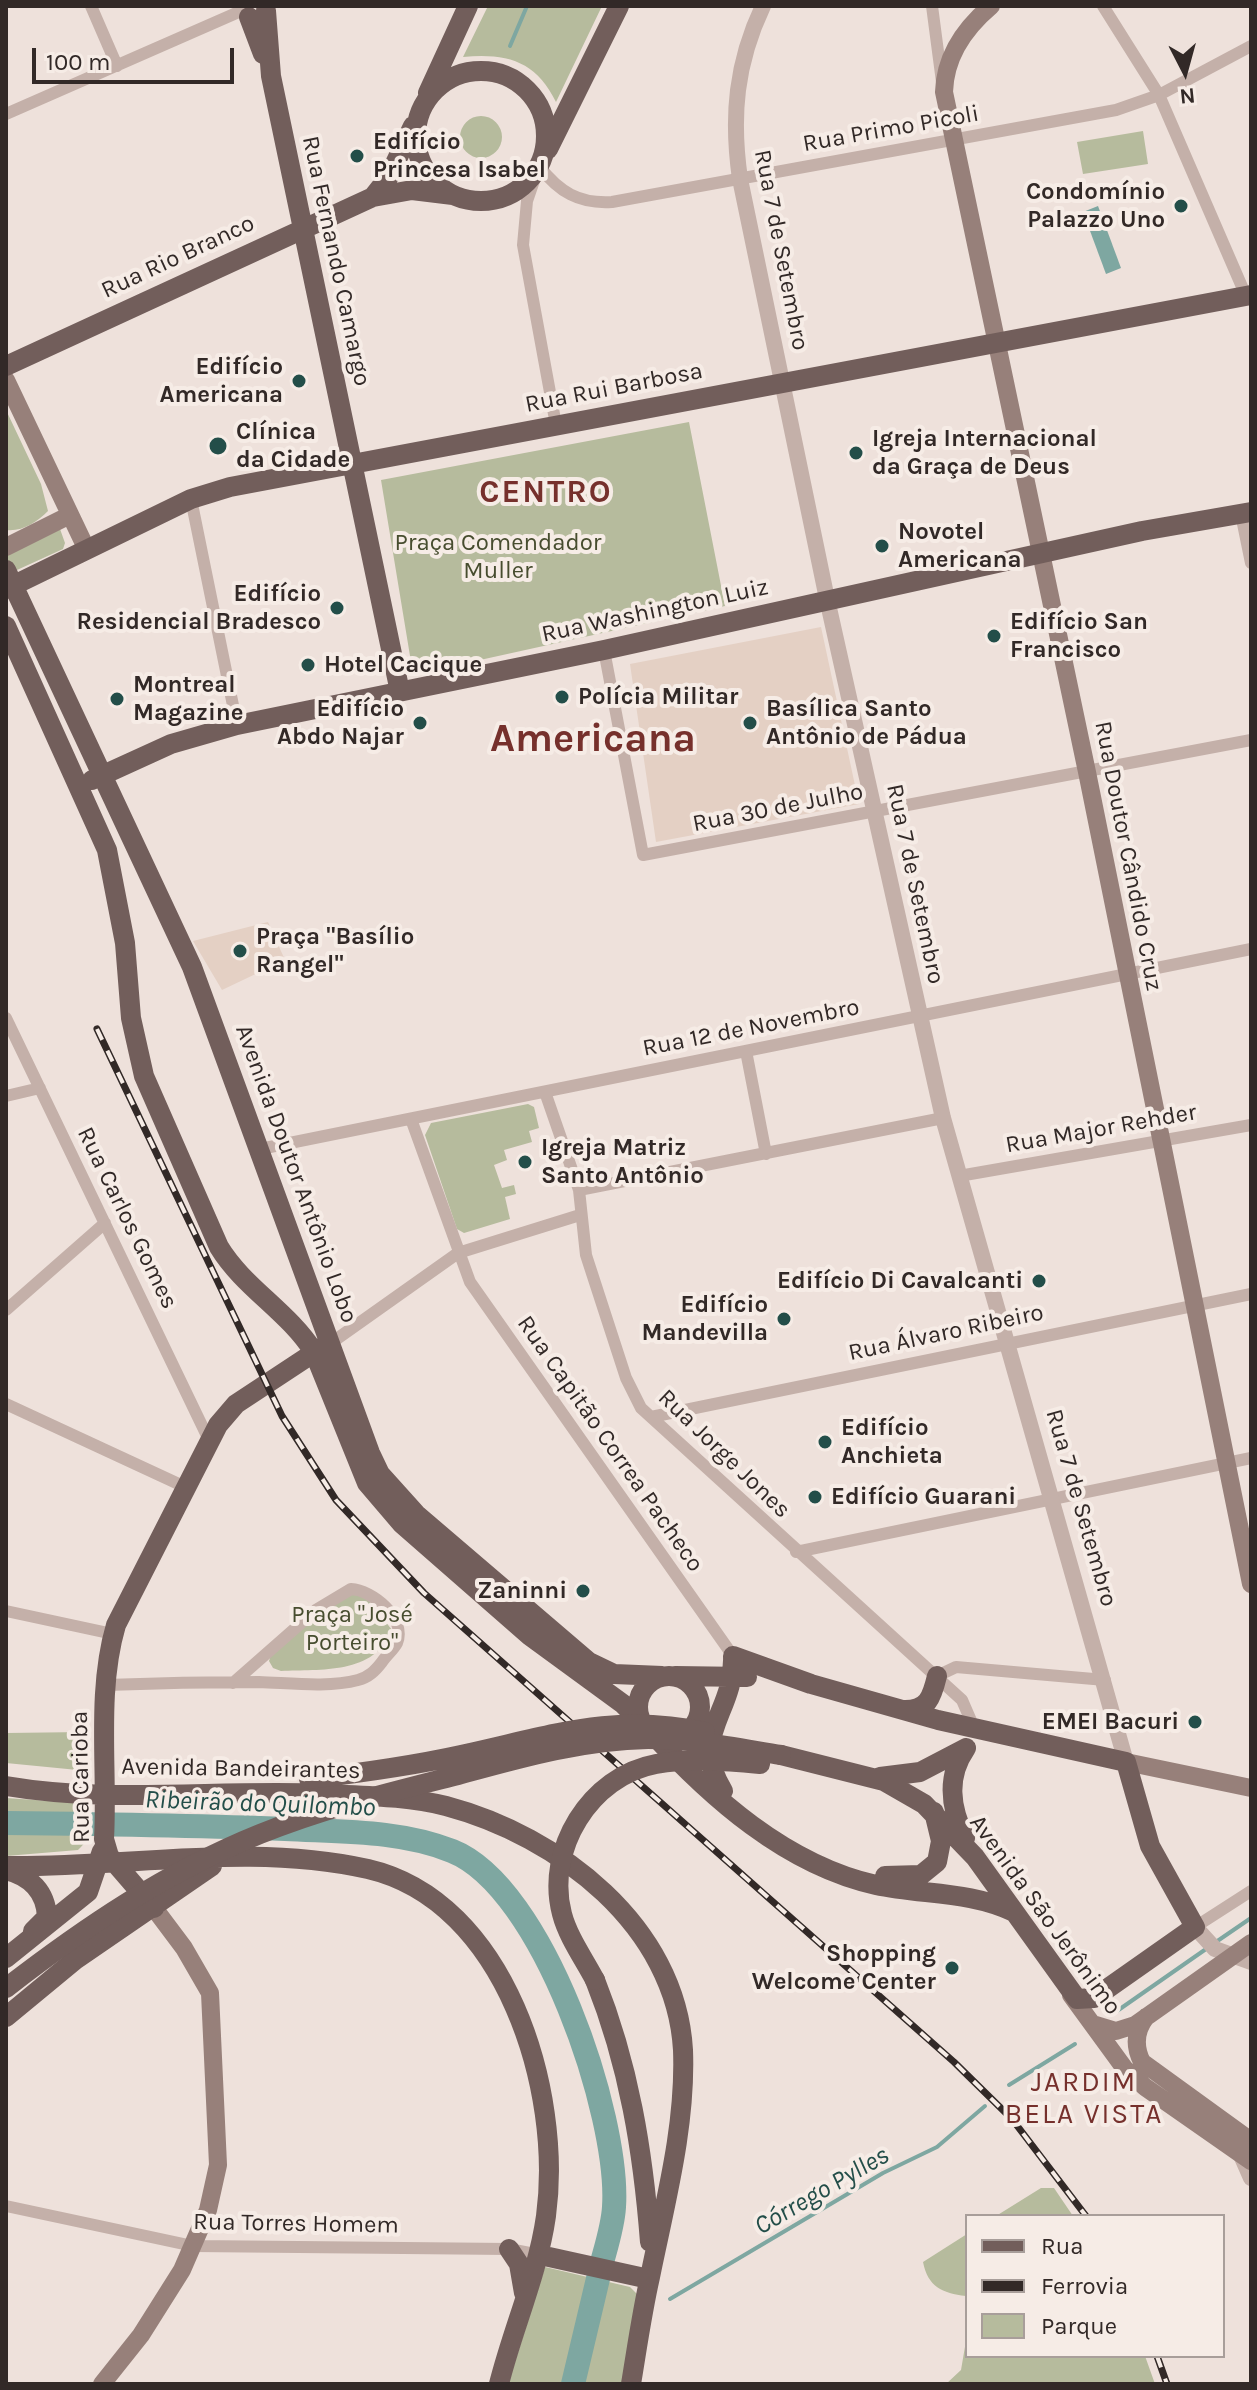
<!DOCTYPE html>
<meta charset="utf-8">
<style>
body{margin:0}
#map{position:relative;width:1257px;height:2390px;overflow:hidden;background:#eee1db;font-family:Karla,sans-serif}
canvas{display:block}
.frame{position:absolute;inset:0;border:8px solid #322927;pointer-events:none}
.legend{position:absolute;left:965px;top:2214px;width:260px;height:144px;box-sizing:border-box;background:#f6ece6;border:2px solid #a89e9a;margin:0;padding:10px 14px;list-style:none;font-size:24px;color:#322927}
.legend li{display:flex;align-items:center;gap:16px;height:40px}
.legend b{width:40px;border:2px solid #a89e9a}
.north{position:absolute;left:1145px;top:32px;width:80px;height:80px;-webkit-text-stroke:6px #f6ece6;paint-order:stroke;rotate:174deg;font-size:22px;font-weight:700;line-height:32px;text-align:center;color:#322927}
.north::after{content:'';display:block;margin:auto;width:28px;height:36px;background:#322927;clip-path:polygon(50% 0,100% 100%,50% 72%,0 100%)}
.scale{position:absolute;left:32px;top:48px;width:202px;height:36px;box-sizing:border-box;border:4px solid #322927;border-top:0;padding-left:10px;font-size:24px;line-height:28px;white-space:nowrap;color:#322927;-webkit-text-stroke:6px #f6ece6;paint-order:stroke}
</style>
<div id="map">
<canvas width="1257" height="2390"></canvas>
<div class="frame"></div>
<ul class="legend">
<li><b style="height:10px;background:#725e5b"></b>Rua</li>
<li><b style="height:10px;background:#322927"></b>Ferrovia</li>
<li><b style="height:22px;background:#b6bb9d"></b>Parque</li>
</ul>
<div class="north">N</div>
<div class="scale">100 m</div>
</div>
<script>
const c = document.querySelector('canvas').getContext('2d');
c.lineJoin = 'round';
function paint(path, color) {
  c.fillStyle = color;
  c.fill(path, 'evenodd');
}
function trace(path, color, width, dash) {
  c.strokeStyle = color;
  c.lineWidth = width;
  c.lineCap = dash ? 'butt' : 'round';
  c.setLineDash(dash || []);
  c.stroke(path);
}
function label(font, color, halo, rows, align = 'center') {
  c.font = font + ' Karla,sans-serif';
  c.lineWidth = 8;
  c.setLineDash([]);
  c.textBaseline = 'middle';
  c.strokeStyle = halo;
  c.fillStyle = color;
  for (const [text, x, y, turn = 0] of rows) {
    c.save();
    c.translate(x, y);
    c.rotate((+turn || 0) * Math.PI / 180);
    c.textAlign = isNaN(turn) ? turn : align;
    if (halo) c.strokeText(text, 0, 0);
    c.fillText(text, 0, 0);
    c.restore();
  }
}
paint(new Path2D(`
 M488,6H602L556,102C536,61 507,53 463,57Z
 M460 137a21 21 0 1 1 42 0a21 21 0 1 1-42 0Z
 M1143,131L1148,164L1083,174L1077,142Z
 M6,410L41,484L48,511C37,522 22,532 6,530Z
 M689,422L725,606L421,673L412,668L381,480Z
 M60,529L65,543L63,549L17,570L6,566L8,555Z
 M528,1104L534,1107L539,1128L529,1131L532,1142L504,1150L507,1160L494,1165L502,1188L514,1185L516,1194L505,1197L510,1219L464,1233L457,1229L425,1135L431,1123Z
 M354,1592L366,1597L392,1630C375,1675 320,1669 281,1671L273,1668L269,1661L271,1655L341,1596Z
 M85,1732L88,1771L6,1763V1733Z
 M6,1798L80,1803C95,1818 94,1836 78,1850L6,1856Z
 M1041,2188H1054L1073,2216H996Z
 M967,2234V2301L966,2296C942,2293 928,2287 923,2262Z
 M545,2267L630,2287L638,2295L622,2384H508Z
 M967,2335V2356H1145L1155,2384H946L961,2370Z`), '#b6bb9d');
paint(new Path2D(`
 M821,627L859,804L656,842L630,664Z
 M268,922L285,960L222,990L193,941Z`), '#e4d0c4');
paint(new Path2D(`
 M1098,206L1121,268L1106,274L1083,212Z`), '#7ea7a1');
trace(new Path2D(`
 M510,46L527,6
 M1213,1944L1251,1918
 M1117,2011L1206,1949
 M1009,2085L1075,2044
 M670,2299L883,2173L937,2147L985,2106`), '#7ea7a1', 4);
trace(new Path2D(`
 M6,1823C99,1824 192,1825 285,1829C340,1832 400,1830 452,1851C543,1887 620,2116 614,2207C613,2226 606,2247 601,2266C592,2305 582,2345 573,2384`), '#7ea7a1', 24);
trace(new Path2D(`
 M91,6L117,66
 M932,6L942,82
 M1103,6L1159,95L1246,296
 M6,114L241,11
 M539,166C559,192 579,204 612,202L1116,110L1159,95L1251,46
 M539,166L527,201L523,245L556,425
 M191,499L237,725
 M1241,514L1251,563
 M604,650L643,855L1251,740
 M6,1018L208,1438
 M746,1051L766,1154
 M545,1092L579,1190L586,1255L626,1378L641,1408L962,1700L975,1730
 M6,1096L40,1088
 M411,1119L470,1282L733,1656
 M260,1149L1251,949
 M959,1176L1251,1125
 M579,1190L943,1118
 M6,1310L105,1223
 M331,1343L458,1253L580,1215
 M6,1404L183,1486
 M651,1417L1251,1294
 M796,1552L1251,1458
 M6,1611L113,1634
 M937,1676L956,1667L1105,1680
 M106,1685C157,1683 208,1682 259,1682C290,1683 328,1688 358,1680C369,1677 375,1671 382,1662C386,1656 394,1649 397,1643C407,1618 372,1590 351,1589L316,1610L233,1683
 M1195,1927L1251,1891
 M6,2206L193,2246L509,2249L540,2255`), '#c4b0a9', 12);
trace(new Path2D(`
 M763,6C736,63 731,116 740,179L827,599L943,1118L1126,1762
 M1195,1927L1215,1949L1251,1962
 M1240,2153L1251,2178`), '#c4b0a9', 16);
trace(new Path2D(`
 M991,6C965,28 945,57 944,92L1087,772L1251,1584
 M6,380L87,550
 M6,547L70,515
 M1126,1762L1251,1788
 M1071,1995L1125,2069L1145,2087L1251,2161
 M1146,2017C1135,2031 1134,2046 1142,2062L1251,2141
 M1093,2024L1116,2031L1135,2025L1251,1943
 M102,2384L141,2335L182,2270L208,2210L218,2165L210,1993L184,1948L154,1908`), '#97807a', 18);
trace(new Path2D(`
 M266,11L271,76L400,692
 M249,17L263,54
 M416 136a65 65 0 1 1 130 0a65 65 0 1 1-130 0Z
 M428,93L468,6
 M548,149L619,6
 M373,197L388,178L413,126
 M6,366L373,197L412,190L453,195
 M6,570L192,967L370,1453L380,1474L416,1514L589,1662L614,1674L662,1676
 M6,589L191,499L230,487L1251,295
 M6,626L107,850L125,943L131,1018L144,1076L219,1247C244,1288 288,1311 314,1352L367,1483L402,1524L530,1636L623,1704L645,1726
 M92,780L171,744L237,725L604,650L1142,531L1251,512
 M638 1707a31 31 0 1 1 62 0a31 31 0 1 1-62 0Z
 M675,1676L747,1677
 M903,1710C928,1711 932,1697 937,1676
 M650,1731C710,1797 786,1865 876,1885C923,1895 970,1891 1014,1912
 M880,1777L920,1772L966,1748
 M6,1786C111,1804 220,1789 326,1794C366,1796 407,1796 446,1806C559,1836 676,1926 683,2050C686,2126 665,2203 650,2277C642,2312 637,2348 631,2384
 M723,1791C688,1734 735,1714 733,1656L811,1684L938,1720L1126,1762L1150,1846L1195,1927L1094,1998L1077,1999L975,1857L924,1804L884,1781L781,1755
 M965,1838C950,1807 946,1777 966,1748
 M6,1866C125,1868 249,1842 368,1869C506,1901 563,2091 546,2216C538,2273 513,2328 499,2384
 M6,1870C30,1876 46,1892 47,1917L33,1931
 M885,1876L921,1875L937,1862L941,1841L934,1812
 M154,1908L109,1856L104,1839C108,1769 96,1693 116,1625L218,1425L236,1404L324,1346
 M6,1958L88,1892L102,1851
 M595,1980C629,2065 643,2151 650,2242
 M6,2017L75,1960L212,1866
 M509,2249L519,2264L524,2293
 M540,2255L649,2279`), '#725e5b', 20);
const rail = new Path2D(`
 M97,1029L282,1416L336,1500L424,1593L954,2062L1012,2119L1086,2216
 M1157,2356L1167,2384`);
trace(rail, '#322927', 7);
trace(rail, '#f6ece6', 4, [12]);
trace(new Path2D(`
 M309,1779C360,1773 411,1766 461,1755C550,1736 612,1712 705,1732
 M595,1980C584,1959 568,1937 562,1914C545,1850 590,1776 656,1764C690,1758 726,1761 760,1764
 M6,1988C85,1927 166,1872 260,1834C324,1808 391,1792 458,1775C520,1758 583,1740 648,1739C693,1739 737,1748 781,1755`), '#725e5b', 20);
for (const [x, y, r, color] of [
 [357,156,8,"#234e49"],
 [1181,206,8,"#234e49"],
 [299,381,8,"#234e49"],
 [218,446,10,"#234e49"],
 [856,453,8,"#234e49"],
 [882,546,8,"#234e49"],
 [337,608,8,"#234e49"],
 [994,636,8,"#234e49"],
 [308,665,8,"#234e49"],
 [562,697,8,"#234e49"],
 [117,699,8,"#234e49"],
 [420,723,8,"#234e49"],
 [750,723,8,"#234e49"],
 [240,951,8,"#234e49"],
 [525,1162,8,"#234e49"],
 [1039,1281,8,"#234e49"],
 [784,1319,8,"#234e49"],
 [825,1442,8,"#234e49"],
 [815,1497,8,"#234e49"],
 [583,1591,8,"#234e49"],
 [1195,1722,8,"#234e49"],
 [952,1968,8,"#234e49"]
]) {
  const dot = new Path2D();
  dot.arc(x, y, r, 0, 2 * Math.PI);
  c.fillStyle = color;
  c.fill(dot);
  trace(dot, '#f6ece6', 3);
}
label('24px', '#322927', '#f6ece6', [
 ["Rua Primo Picoli",891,129,-10],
 ["Rua 7 de Setembro",781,250,79],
 ["Rua Rio Branco",178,257,-25],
 ["Rua Fernando Camargo",336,261,78],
 ["Rua Rui Barbosa",614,388,-11],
 ["Rua Washington Luiz",655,611,-12],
 ["Rua 30 de Julho",778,808,-11],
 ["Rua Doutor Cândido Cruz",1128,856,79],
 ["Rua 7 de Setembro",915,884,78],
 ["Rua 12 de Novembro",751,1028,-11],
 ["Rua Major Rehder",1101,1129,-10],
 ["Avenida Doutor Antônio Lobo",296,1174,70],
 ["Rua Carlos Gomes",127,1218,64],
 ["Rua Álvaro Ribeiro",946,1333,-12],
 ["Rua Capitão Correa Pacheco",610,1444,55],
 ["Rua Jorge Jones",724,1454,44],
 ["Rua 7 de Setembro",1081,1508,74],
 ["Avenida Bandeirantes",241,1769,1],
 ["Rua Carioba",81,1777,-91],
 ["Avenida São Jerônimo",1045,1915,54],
 ["Rua Torres Homem",296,2224,1]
]);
label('bold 24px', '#322927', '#f6ece6', [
 ["Edifício",373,142],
 ["Princesa Isabel",373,170],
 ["Condomínio",1165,192,"right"],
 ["Palazzo Uno",1165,220,"right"],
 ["Edifício",283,367,"right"],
 ["Americana",283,395,"right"],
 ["Clínica",236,432],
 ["da Cidade",236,460],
 ["Igreja Internacional",872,439],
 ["da Graça de Deus",872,467],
 ["Novotel",898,532],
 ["Americana",898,560],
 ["Edifício",321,594,"right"],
 ["Residencial Bradesco",321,622,"right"],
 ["Edifício San",1010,622],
 ["Francisco",1010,650],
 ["Hotel Cacique",324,665],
 ["Montreal",133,685],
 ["Magazine",133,713],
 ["Polícia Militar",578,697],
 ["Edifício",404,709,"right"],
 ["Abdo Najar",404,737,"right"],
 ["Basílica Santo",766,709],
 ["Antônio de Pádua",766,737],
 ["Praça \"Basílio",256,937],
 ["Rangel\"",256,965],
 ["Igreja Matriz",541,1148],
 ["Santo Antônio",541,1176],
 ["Edifício Di Cavalcanti",1023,1281,"right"],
 ["Edifício",768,1305,"right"],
 ["Mandevilla",768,1333,"right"],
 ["Edifício",841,1428],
 ["Anchieta",841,1456],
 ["Edifício Guarani",831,1497],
 ["Zaninni",567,1591,"right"],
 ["EMEI Bacuri",1179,1722,"right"],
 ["Shopping",936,1954,"right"],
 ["Welcome Center",936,1982,"right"]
], 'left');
label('24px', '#474d2f', '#f6ece6', [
 ["Praça Comendador",498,543],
 ["Muller",498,571],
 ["Praça \"José",352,1615],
 ["Porteiro\"",352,1643]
]);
label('italic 26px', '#234e49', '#f6ece6', [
 ["Ribeirão do Quilombo",260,1804,2],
 ["Córrego Pylles",822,2191,-30]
]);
c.letterSpacing = '2px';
label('28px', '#76302c', '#f6ece6', [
 ["JARDIM",1084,2083],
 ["BELA VISTA",1084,2115]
]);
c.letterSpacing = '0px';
c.letterSpacing = '2px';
label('bold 32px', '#76302c', '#f6ece6', [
 ["CENTRO",546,493]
]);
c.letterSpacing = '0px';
label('bold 40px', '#76302c', '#f6ece6', [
 ["Americana",593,740]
]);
</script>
